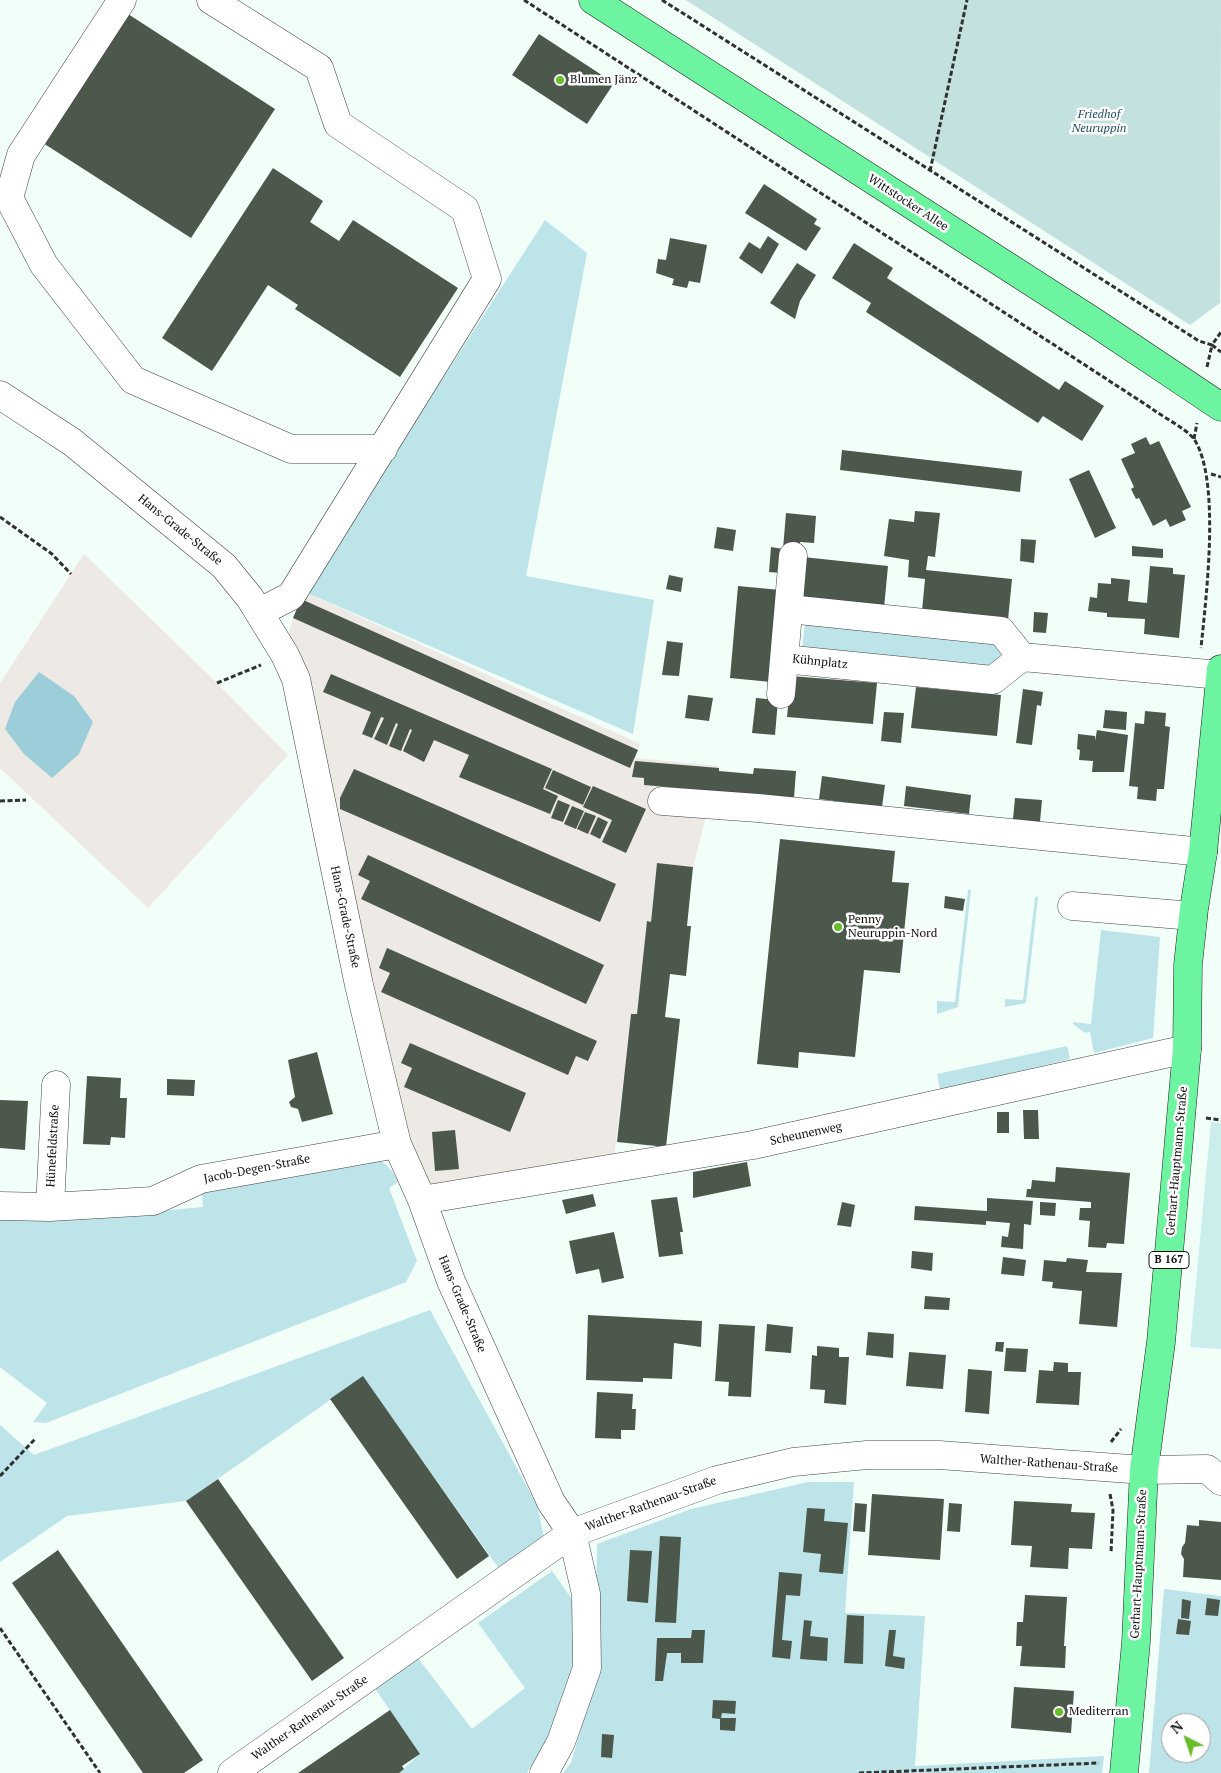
<!DOCTYPE html>
<meta charset="utf-8">
<style>
body{margin:0}
#map{position:relative;width:1221px;height:1773px;overflow:hidden;background:#f2fff8;font-family:"PT Serif",serif}
canvas{display:block}
.north{position:absolute;left:1161px;top:1713px;width:50px;height:50px;box-sizing:border-box;background:#fff;border:1px solid #9f9f9f;border-radius:50%;rotate:319deg;font-size:14px;font-weight:700;line-height:20px;text-align:center;color:#0f0f0f}
.north::after{content:'';display:block;margin:auto;width:18px;height:22px;background:#68bd2a;clip-path:polygon(50% 0,100% 100%,50% 72%,0 100%)}
</style>
<div id="map">
<canvas width="1221" height="1773"></canvas>
<div class="north">N</div>
</div>
<script>
const c = document.querySelector('canvas').getContext('2d');
c.lineJoin = 'round';
function paint(path, color) {
  c.fillStyle = color;
  c.fill(path, 'evenodd');
}
function trace(path, color, width, dash) {
  c.strokeStyle = color;
  c.lineWidth = width;
  c.lineCap = dash ? 'butt' : 'round';
  c.setLineDash(dash || []);
  c.stroke(path);
}
function label(font, color, halo, rows, align = 'center') {
  c.font = font + ' "PT Serif",serif';
  c.lineWidth = 5;
  c.setLineDash([]);
  c.textBaseline = 'middle';
  c.strokeStyle = halo;
  c.fillStyle = color;
  for (const [text, x, y, turn = 0] of rows) {
    c.save();
    c.translate(x, y);
    c.rotate((+turn || 0) * Math.PI / 180);
    c.textAlign = isNaN(turn) ? turn : align;
    if (halo) c.strokeText(text, 0, 0);
    c.fillText(text, 0, 0);
    c.restore();
  }
}
paint(new Path2D(`
 M84,554L217,683L288,755L148,908L0,768V683Z
 M305,592L640,744L635,758L719,766L693,867L657,863L651,922H647L637,1014H631L614,1159L435,1190L421,1174L408,1136L288,635L293,618Z`), '#ede9e4');
paint(new Path2D(`
 M545,220L587,253L526,576L654,600L633,734L305,592Z
 M805,624L992,643L1001,651L1000,660L990,666L802,647Z
 M968,890H971L958,1007L937,1014V1001L955,1002Z
 M1035,897H1038L1026,1003L1005,1007V999L1023,1000Z
 M1101,930L1160,937L1153,1038L1094,1053L1090,1032L1085,1033L1073,1024V1022L1091,1024Z
 M1067,1046L1070,1059L940,1090L937,1074Z
 M362,1161H382L392,1171L398,1182L389,1188L417,1261L406,1282L46,1423L33,1422L47,1403L0,1367V1217L46,1221L203,1207L202,1188Z
 M430,1310L537,1505L545,1542L500,1570L363,1377L186,1501L67,1516L0,1562V1425L34,1455Z
 M808,1482H854L845,1613L925,1616L915,1766L1104,1756L1102,1773H563L571,1763L594,1682L597,1544L691,1509Z
 M552,1571L574,1602L572,1675L551,1735L527,1773H399L420,1754L372,1684L415,1654L472,1729L525,1688L478,1623Z
 M1164,1589L1221,1596V1773H1149ZM1171,1723H1201V1753H1171Z`), '#bce4e9');
paint(new Path2D(`
 M39,672L74,696L93,722L79,754L52,778L24,754L5,729L15,702Z`), '#9cced9');
paint(new Path2D(`
 M686,0H1221L1220,303L1190,325Z`), '#c3e1df');
paint(new Path2D(`
 M1211,1122L1221,1123V1349L1190,1347Z`), '#cbedec');
paint(new Path2D(`
 M128,14L275,109L191,238L43,143Z
 M539,34L614,83L587,124L512,75Z
 M273,168L323,201L310,222L339,241L353,220L458,288L400,377L295,309L298,305L268,285L212,371L162,338Z
 M764,184L817,219L814,224L821,228L806,251L745,213Z
 M768,236L779,244L762,274L739,258L749,242L760,249Z
 M670,238L707,245L700,283L689,281L687,288L672,285L674,279L656,273L658,259L666,260Z
 M854,243L893,268L887,278L1059,390L1065,381L1104,406L1082,441L1043,416L1038,423L866,312L871,303L832,278Z
 M797,263L816,275L800,301L795,319L770,303Z
 M1146,437L1150,445L1159,441L1191,507L1182,511L1186,520L1170,527L1166,519L1153,526L1139,498L1136,499L1131,489L1134,487L1121,459L1135,453L1131,444Z
 M842,450L1022,471L1020,492L840,470Z
 M1089,470L1116,528L1095,538L1069,479Z
 M915,511L940,513L935,557L928,556L926,570L1012,579L1008,620L922,611L925,579L908,577L909,560L884,556L889,519L914,522Z
 M786,513L816,516L814,543L800,542L799,550L783,549Z
 M717,527L736,530L733,551L714,548Z
 M1021,539L1036,540L1034,563L1020,561Z
 M1132,546L1163,549V558L1132,556Z
 M771,547L783,549L781,573L769,572Z
 M803,557L888,566L884,608L798,599Z
 M1150,566L1173,568V574L1185,575L1179,638L1144,634L1145,619L1107,617V613L1088,611L1090,597L1097,598L1098,583L1111,584V578L1130,580L1128,601L1147,603Z
 M669,575L683,578L681,592L666,589Z
 M738,586L780,590L771,682L730,678Z
 M301,599L638,750L630,768L293,618Z
 M1034,612L1048,613L1046,633L1033,632Z
 M667,641L683,643L679,676L662,675Z
 M331,674L552,769L543,789L558,796L550,814L459,777L469,755L434,740L424,762L403,751L412,730L410,729L401,751L389,746L398,724L396,723L387,745L374,739L384,718L381,717L372,738L362,734L371,712L323,692Z
 M791,676L877,683L873,724L787,717Z
 M916,687L1001,695L997,736L911,728Z
 M1023,689L1043,692L1041,706L1037,705L1032,745L1016,743Z
 M688,695L713,698L709,721L685,718Z
 M756,698L778,700L775,735L752,733Z
 M1105,710L1127,712L1126,730L1103,728Z
 M1145,711L1166,713L1165,726L1170,727L1164,789H1157L1156,801L1137,799L1138,787L1129,786L1135,723L1144,724Z
 M884,712L904,713L901,743L881,741Z
 M1097,730L1128,735L1124,772H1092L1093,761L1079,760L1080,750L1077,749L1078,734L1095,736V741Z
 M635,761L719,768V771L753,774L754,768L796,771L794,798L644,785V778L632,777Z
 M354,769L616,884L600,922L340,809V798Z
 M553,770L591,787L583,805L545,788Z
 M822,776L885,785L882,807L819,799Z
 M593,786L646,809L626,853L602,842L612,820L583,807Z
 M906,786L971,795L969,814L904,806Z
 M1015,798L1042,800L1040,822L1013,819Z
 M558,800L570,805L563,822L551,818Z
 M572,806L584,811L576,829L564,824Z
 M585,812L596,816L588,834L577,829Z
 M598,817L608,822L600,839L590,834Z
 M780,839L895,851L892,882L909,883L900,973L864,970L855,1057L799,1052L798,1068L757,1064Z
 M368,855L604,965L586,1004L361,899L370,881L358,875Z
 M657,863L693,867L687,926H691L686,976L670,974L665,1017L680,1019L666,1147L617,1142L631,1014H637L647,921L651,922Z
 M945,896L965,899L963,911L944,908Z
 M387,948L597,1041L588,1061L576,1056L568,1075L381,992L390,973L379,968Z
 M410,1043L526,1093L510,1132L404,1087L412,1068L401,1063Z
 M317,1052L333,1114L302,1122L298,1109L291,1107L289,1102L295,1097L288,1060Z
 M87,1076L121,1078L120,1098H127L125,1138L111,1137L110,1145L83,1144Z
 M167,1079L195,1080L194,1096L167,1095Z
 M0,1100L28,1101L25,1150L0,1148Z
 M1023,1110H1038L1039,1139H1024Z
 M997,1112H1009V1133H997Z
 M455,1130L459,1169L435,1171L432,1132Z
 M747,1162L751,1186L693,1198V1172Z
 M1056,1167L1130,1173L1124,1244L1107,1243L1106,1248L1088,1247L1090,1221L1079,1220L1080,1208H1091V1202L1026,1197L1027,1189H1031L1032,1180L1055,1182Z
 M593,1194L596,1206L566,1214L562,1200Z
 M677,1197L683,1232H680L683,1254L659,1257L651,1200Z
 M987,1198L1033,1201L1031,1225L1024,1224L1023,1249L1001,1247L1002,1236L1008,1237L1010,1223L986,1221V1225L914,1220L915,1206L987,1211Z
 M842,1202L855,1205L851,1227L837,1225Z
 M1040,1202L1056,1203L1055,1216L1040,1215Z
 M614,1232L624,1278L602,1283L599,1269L576,1274L569,1241Z
 M912,1251L933,1253L932,1271L911,1268Z
 M1003,1257L1026,1260L1024,1276L1001,1274Z
 M1067,1258L1088,1260L1086,1272L1122,1273L1117,1327L1079,1324L1082,1291L1052,1288L1053,1282L1042,1281L1044,1260L1066,1262Z
 M925,1296L950,1298L949,1310L924,1309Z
 M588,1315L702,1321L701,1347L674,1343L672,1379L643,1378V1382L586,1380Z
 M719,1324L755,1326L751,1397L728,1396L729,1382L715,1381Z
 M767,1324L793,1327L791,1353L765,1351Z
 M868,1332L894,1334L893,1358L866,1355Z
 M996,1342H1004L1003,1352L995,1351Z
 M817,1346L839,1348V1357H849L846,1405L824,1403L825,1390L810,1389L812,1355L817,1356Z
 M1006,1348L1028,1349L1026,1372L1004,1371Z
 M909,1352L946,1355L943,1389L906,1386Z
 M1054,1362L1068,1363V1372H1081L1079,1405L1036,1403L1039,1370L1053,1371Z
 M968,1369L992,1371L989,1414L965,1412Z
 M363,1376L489,1556L457,1579L330,1399Z
 M597,1392L633,1394L632,1409H636L635,1430H621V1439L595,1438Z
 M218,1479L344,1658L312,1681L186,1501Z
 M872,1494L944,1499L940,1560L868,1555Z
 M1014,1501L1072,1504L1071,1512L1095,1513L1092,1549L1069,1548L1068,1569L1030,1567L1032,1546L1011,1545Z
 M855,1503L867,1504L865,1532L853,1531Z
 M949,1503L962,1504L960,1532L947,1531Z
 M807,1508L825,1509L824,1521L848,1523L843,1574L819,1572L821,1554L803,1552Z
 M1199,1520L1221,1522V1580L1183,1577L1184,1559L1181,1554L1182,1547L1185,1543L1187,1525L1199,1526Z
 M660,1536L681,1537L676,1623L655,1622Z
 M58,1550L203,1760L184,1773H143L12,1583Z
 M630,1550L652,1551L648,1603L627,1601Z
 M779,1572L802,1574L800,1596L786,1595L782,1640L792,1641L790,1659L772,1657Z
 M1025,1595L1067,1597L1064,1646H1066L1065,1668L1020,1666L1022,1646H1016L1017,1622H1023Z
 M1207,1598L1220,1600L1218,1616L1205,1615Z
 M1182,1599L1191,1601L1189,1619L1181,1618Z
 M847,1615L864,1616L863,1664L844,1663Z
 M1178,1619L1191,1621L1189,1635L1176,1634Z
 M804,1620L812,1621L810,1636L828,1638L827,1661L800,1659Z
 M692,1630H705L703,1663H681V1653H667L663,1681H655L657,1638H691Z
 M889,1630H896L893,1656L905,1658L904,1669L885,1666Z
 M1014,1687L1074,1691L1071,1733L1011,1728Z
 M713,1700L736,1701L735,1714L722,1713L721,1718H736L735,1731L720,1730V1719L712,1718Z
 M390,1710L420,1754L402,1766L404,1769L399,1773H298Z
 M602,1734L614,1735L612,1758L601,1757Z`), '#4c584c');
const minor = new Path2D(`
 M122,0L21,155L9,198L44,265L133,380L291,449H383
 M211,0L319,68L338,124L465,209L487,279L291,596L260,612
 M0,395L72,442L224,566L250,598L285,655L296,679L359,985L397,1144L422,1200L451,1281L551,1502L572,1533L586,1594L587,1668L561,1742L544,1773
 M789,609L1001,631L1022,657L1220,675
 M784,659L993,680L1022,657
 M781,694L793,556
 M662,801L758,808L1203,852
 M1072,906L1193,916
 M422,1200L753,1145L1187,1049
 M0,1206L50,1207L153,1201L201,1179L397,1144
 M50,1207L56,1085
 M232,1773L572,1533L717,1480L793,1462L867,1455H939L1144,1470L1207,1469L1221,1481`);
const major = new Path2D(`
 M593,0L1094,322L1221,407
 M1124,1773L1136,1642L1144,1470L1161,1342L1187,1049L1188,965L1194,909L1203,852L1221,669`);
trace(minor, '#424242', 29);
trace(major, '#202020', 29);
trace(new Path2D(`
 M524,0L1151,408C1164,418 1184,427 1194,439C1221,480 1206,597 1201,648
 M662,0L1199,341L1212,345L1221,332
 M930,171L967,0
 M1207,367L1212,345L1221,352
 M1194,439L1197,423
 M1211,474L1221,477
 M0,517L52,554L71,574
 M217,683L261,665
 M0,801L26,800
 M1206,1118L1221,1120
 M1111,1442L1121,1429
 M0,1476L35,1439
 M1110,1494L1113,1510L1111,1553
 M0,1628L100,1773
 M859,1773L1099,1763`), '#313131', 3, [5, 2.5]);
trace(minor, '#fff', 28);
trace(major, '#6cf4a0', 28);
for (const [x, y, r, color] of [
 [560,80,5,"#68bd2a"],
 [838,927,5,"#68bd2a"],
 [1059,1712,5,"#68bd2a"]
]) {
  const dot = new Path2D();
  dot.arc(x, y, r, 0, 2 * Math.PI);
  c.fillStyle = color;
  c.fill(dot);
  trace(dot, '#fff', 2);
}
for (const [x, y, w] of [
 [1169,1260,40]
]) {
  const box = new Path2D();
  box.roundRect(x - w / 2, y - 8.5, w, 17, 4);
  c.fillStyle = '#fff';
  c.fill(box);
  trace(box, '#0f0f0f', 1);
}
label('bold 11px', '#0f0f0f', null, [
 ["B 167",1169,1260]
]);
label('12px', '#0f0f0f', '#fff', [
 ["Blumen Jänz",570,80],
 ["Penny",848,920],
 ["Neuruppin-Nord",848,934],
 ["Mediterran",1069,1712]
], 'left');
label('italic 12px', '#214966', '#fff', [
 ["Friedhof",1099,115],
 ["Neuruppin",1099,129]
]);
label('12px', '#0f0f0f', '#fff', [
 ["Wittstocker Allee",908,203,33],
 ["Hans-Grade-Straße",180,530,39],
 ["Kühnplatz",820,662,6],
 ["Hans-Grade-Straße",345,917,78],
 ["Scheunenweg",806,1134,-12],
 ["Hünefeldstraße",53,1146,-87],
 ["Gerhart-Hauptmann-Straße",1177,1161,-85],
 ["Jacob-Degen-Straße",257,1169,-11],
 ["Hans-Grade-Straße",462,1304,67],
 ["Walther-Rathenau-Straße",1049,1464,4],
 ["Walther-Rathenau-Straße",651,1504,-20],
 ["Gerhart-Hauptmann-Straße",1139,1564,-87],
 ["Walther-Rathenau-Straße",310,1718,-35]
]);
</script>
